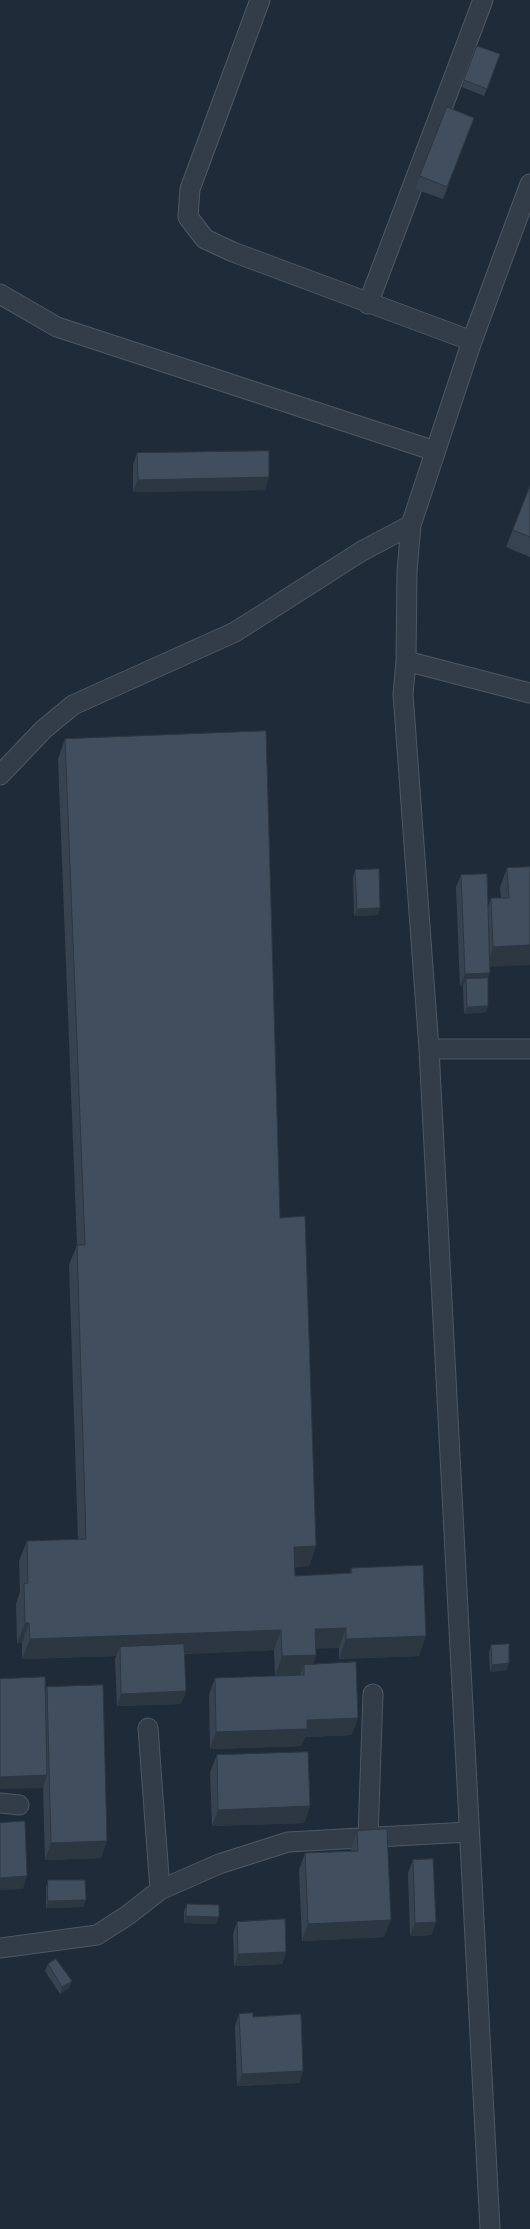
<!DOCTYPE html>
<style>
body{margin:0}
canvas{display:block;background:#202b39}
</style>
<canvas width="530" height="2229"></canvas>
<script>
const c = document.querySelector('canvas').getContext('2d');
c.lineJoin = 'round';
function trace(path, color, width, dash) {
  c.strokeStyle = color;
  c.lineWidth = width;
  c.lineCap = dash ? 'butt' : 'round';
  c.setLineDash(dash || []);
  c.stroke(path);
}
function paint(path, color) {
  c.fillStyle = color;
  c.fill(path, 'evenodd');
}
const service = new Path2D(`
 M260,0L190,189L188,217L205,239L233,252L472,341
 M0,294L57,327L435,451
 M368,304L483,0
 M406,661L530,693
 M0,775L44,729L73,705L235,632L362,551L411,525
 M429,1049H530
 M148,1728L160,1890
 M0,1803L19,1805
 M368,1837L373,1694
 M0,1948L97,1935L128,1915L160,1890L219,1864L288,1842L468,1832
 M490,2229L429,1049L403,694L406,661L407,571L411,525L472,341L530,184`);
trace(service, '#4e5864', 21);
trace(service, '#333d49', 19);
paint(new Path2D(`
 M477,46L500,54L484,96L462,87Z
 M469,131L443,199L415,189L420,176Z
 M137,453L265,490L133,492V465Z
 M530,486V557L506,547Z
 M65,739L280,1218L316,1546L309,1566L294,1567L295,1576L350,1573L351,1568L419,1656L339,1659V1648H316V1655L313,1664L352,1735L305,1737L301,1746L210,1749L209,1695L215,1678L275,1676L274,1650L184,1654L186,1691L181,1704L117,1706L115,1659L116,1656L22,1659V1643H17L16,1604L20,1592L19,1561L27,1541L78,1540L69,1265L77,1245L58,759Z
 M530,867L489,967L488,978L486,1012L464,1014L463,986H460L456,887L461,875L488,907L491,898H501L500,887L507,868Z
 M355,870L378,915L354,916L353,877Z
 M491,1645L507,1670L490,1672L489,1652Z
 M47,1687L101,1858L45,1860L43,1788L45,1690Z
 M217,1755L310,1806L304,1823L212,1826L210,1772Z
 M357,1831L384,1937L302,1941L299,1870L305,1853L351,1851V1848Z
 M413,1860L436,1922L431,1935L410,1936L408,1873Z
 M48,1880L83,1907L46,1908V1887Z
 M187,1904L216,1924L184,1923V1911Z
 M237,1922L286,1952L282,1964L234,1966L233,1934Z
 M48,1964L69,1988L60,1994L45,1971Z
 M239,2014L253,2017L303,2071L299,2083L237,2086L235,2026Z`), '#374351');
paint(new Path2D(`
 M269,477L265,490L133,492L138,480Z
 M380,908L378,915L354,916L357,909Z
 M530,945V965L486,967L493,947Z
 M490,973L485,985L466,979L463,986H460L465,974Z
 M488,1006L486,1012L464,1014L467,1007Z
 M316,1546L309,1566L286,1567L294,1547Z
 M25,1623H29L22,1643H17Z
 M346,1628L339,1648L308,1649L315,1629Z
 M281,1630L274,1650L120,1656V1647L116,1656L22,1659L30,1639Z
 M426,1636L419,1656L339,1659L346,1639Z
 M316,1655L309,1675L304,1665L300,1675L275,1676L282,1656Z
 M509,1663L507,1670L490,1672L492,1665Z
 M186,1691L181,1704L117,1706L121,1694Z
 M358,1718L352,1735L305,1737L301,1746L210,1749L216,1732L307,1720Z
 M47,1775L43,1788L0,1789V1777Z
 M310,1806L304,1823L212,1826L218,1810Z
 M107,1841L101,1858L45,1860L51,1843Z
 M27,1876L23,1889L0,1890V1878Z
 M86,1900L83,1907L46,1908L48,1901Z
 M186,1916L219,1917L216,1924L184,1923Z
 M391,1920L384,1937L302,1941L308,1924Z
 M436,1922L431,1935L410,1936L415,1923Z
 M286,1952L282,1964L234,1966L238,1954Z
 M72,1981L69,1988L60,1994L62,1987Z
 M303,2071L299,2083L237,2086L242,2074Z`), '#2d3742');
const building = new Path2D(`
 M477,46L500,54L487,89L464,80Z
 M447,107L474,118L447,187L420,176Z
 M269,451V477L138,480L137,453Z
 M530,486V537L513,530Z
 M266,731L280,1218L305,1216L316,1546L294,1547L295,1576L352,1573L351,1568L423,1565L426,1636L346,1639V1628L315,1629L316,1655L282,1656L281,1630L30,1639L29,1623H25L24,1584L28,1583L27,1541L86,1539L77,1245H85L65,739Z
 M530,867V945L493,947L491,898H509L507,868Z
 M379,869L380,908L357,909L355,870Z
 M487,874L490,973L465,974L461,875Z
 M488,978V1006L467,1007L466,979Z
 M184,1644L186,1691L121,1694L120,1647Z
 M509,1644V1663L492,1665L491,1645Z
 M356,1662L358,1718L307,1720V1729L216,1732L215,1678L304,1675V1665Z
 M45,1677L47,1775L0,1777V1679Z
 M103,1685L107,1841L51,1843L47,1687Z
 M308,1752L310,1806L218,1810L217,1755Z
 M25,1821L27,1876L0,1878V1823Z
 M387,1829L391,1920L308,1924L305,1853L358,1851L357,1831Z
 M433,1859L436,1922L415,1923L413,1860Z
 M48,1880H85L86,1900L48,1901Z
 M187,1904L219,1905V1917L186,1916Z
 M285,1919L286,1952L238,1954L237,1922Z
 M56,1959L72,1981L62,1987L48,1964Z
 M253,2013V2017L301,2014L303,2071L242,2074L239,2014Z`);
paint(building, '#404e5e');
trace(building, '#2d3742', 1);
</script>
